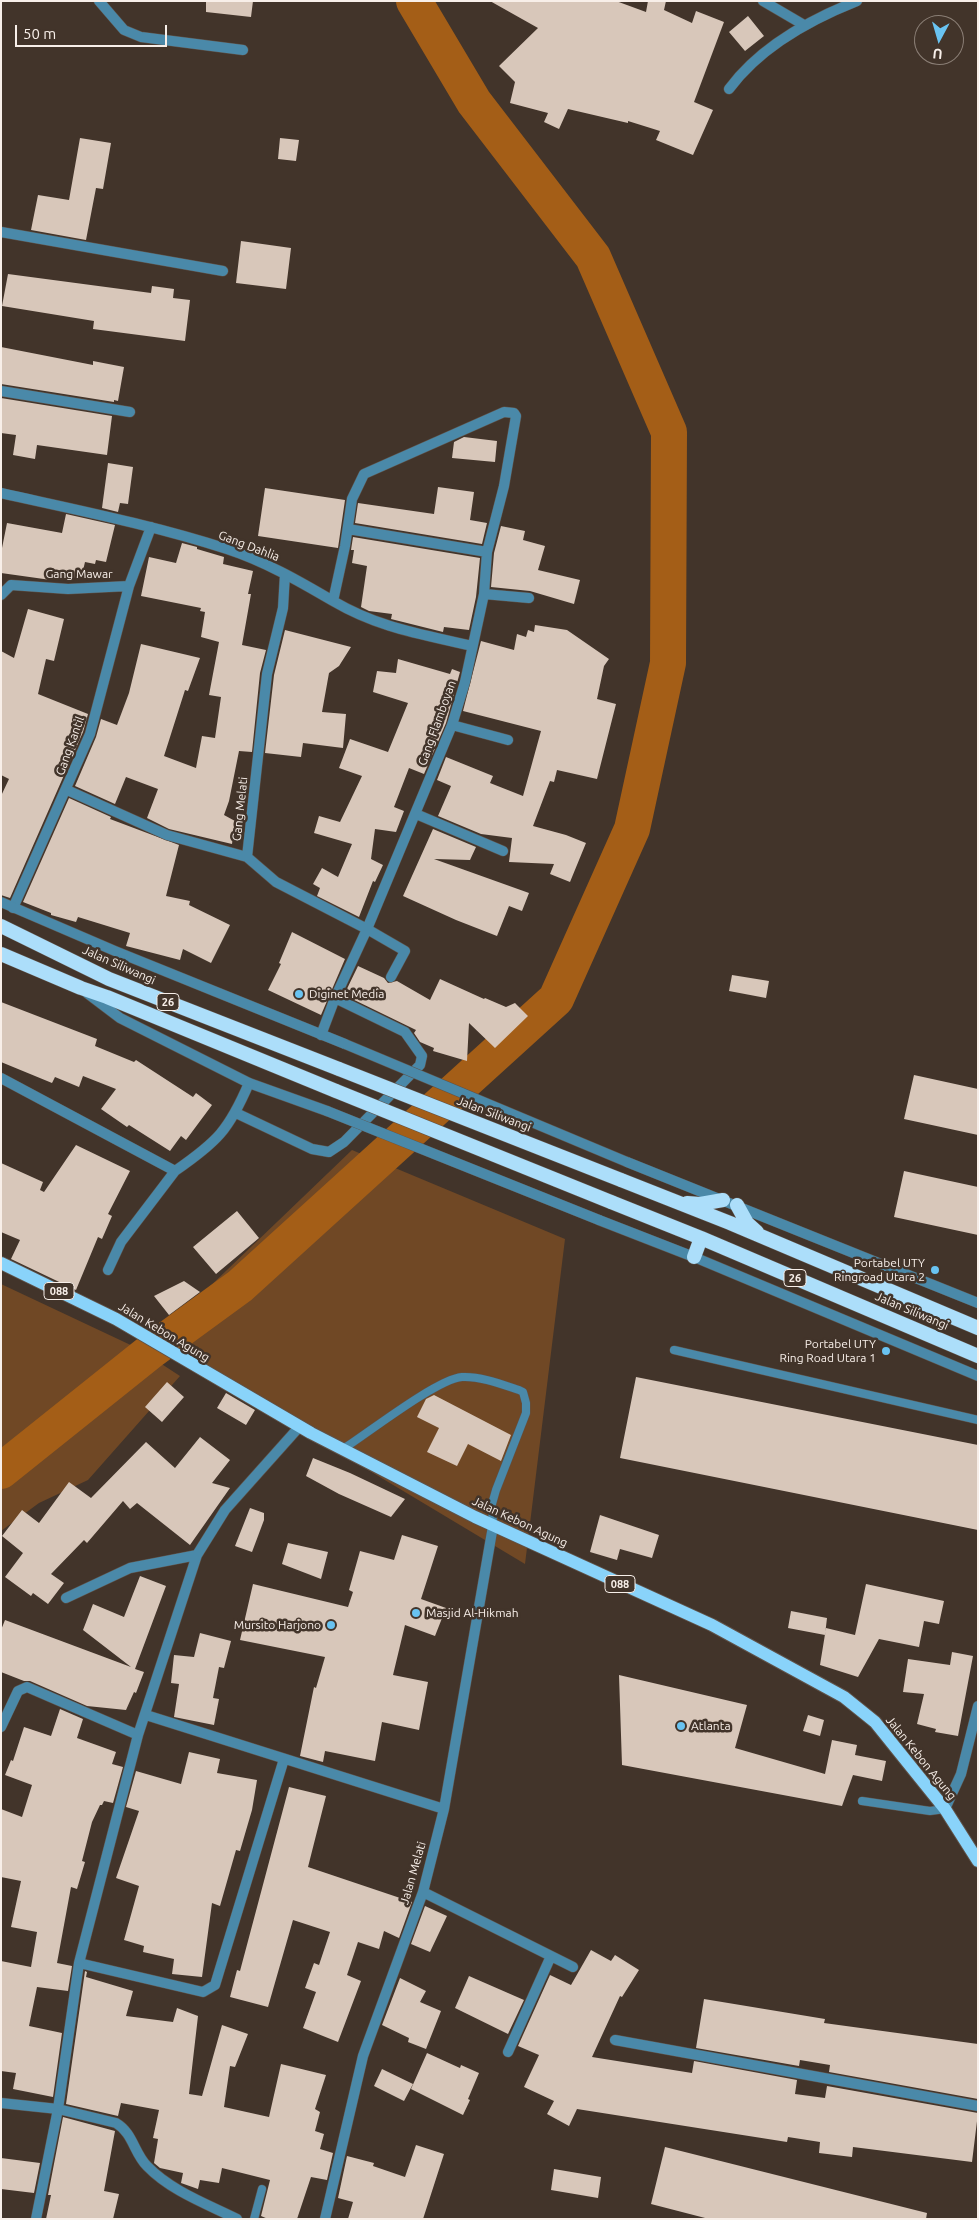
<!DOCTYPE html>
<style>
body{margin:0}
#map{position:relative;width:979px;height:2220px;overflow:hidden;background:#42342a;font-family:Ubuntu,sans-serif}
canvas{display:block}
.frame{position:absolute;inset:0;border:2px solid #f8efe9;pointer-events:none}
.north{position:absolute;left:914px;top:15px;width:50px;height:50px;box-sizing:border-box;background:#42342a;border:1px solid #8b7f76;border-radius:50%;rotate:186deg;font-size:14px;font-weight:700;line-height:20px;text-align:center;color:#f8efe9}
.north::after{content:'';display:block;margin:auto;width:18px;height:22px;background:#69c3f1;clip-path:polygon(50% 0,100% 100%,50% 72%,0 100%)}
.scale{position:absolute;left:15px;top:25px;width:152px;height:22px;box-sizing:border-box;border:2px solid #f8efe9;border-top:0;padding-left:6px;font-size:15px;line-height:18px;white-space:nowrap;color:#f8efe9;-webkit-text-stroke:4px #42342a;paint-order:stroke}
</style>
<div id="map">
<canvas width="979" height="2220"></canvas>
<div class="frame"></div>
<div class="north">U</div>
<div class="scale">50 m</div>
</div>
<script>
const c = document.querySelector('canvas').getContext('2d');
c.lineJoin = 'round';
function paint(path, color) {
  c.fillStyle = color;
  c.fill(path, 'evenodd');
}
function trace(path, color, width, dash) {
  c.strokeStyle = color;
  c.lineWidth = width;
  c.lineCap = dash ? 'butt' : 'round';
  c.setLineDash(dash || []);
  c.stroke(path);
}
function label(font, color, halo, rows, align = 'center') {
  c.font = font + ' Ubuntu,sans-serif';
  c.lineWidth = 5;
  c.setLineDash([]);
  c.textBaseline = 'middle';
  c.strokeStyle = halo;
  c.fillStyle = color;
  for (const [text, x, y, turn = 0] of rows) {
    c.save();
    c.translate(x, y);
    c.rotate((+turn || 0) * Math.PI / 180);
    c.textAlign = isNaN(turn) ? turn : align;
    if (halo) c.strokeText(text, 0, 0);
    c.fillText(text, 0, 0);
    c.restore();
  }
}
paint(new Path2D(`
 M352,1150L565,1239L525,1564L153,1341Z
 M1,1284L137,1348L180,1376L88,1480L39,1503L1,1531Z`), '#704825');
trace(new Path2D(`
 M1,1471L151,1351L240,1286L556,999L632,829L668,663L669,432L593,257L474,102L414,1`), '#a45e17', 36);
paint(new Path2D(`
 M206,1H253L251,17L206,12Z
 M490,1H616L646,12L648,1H666L664,10L692,23L696,11L724,22L694,102L713,110L693,155L656,140L660,131L628,121V123L568,109L559,129L544,122L548,113L510,103L515,82L499,66L538,28Z
 M748,16L764,36L745,51L729,32Z
 M80,138L111,143L103,189L96,188L86,240L31,230L38,195L69,200Z
 M280,138L299,140L296,161L278,159Z
 M241,241L291,248L286,289L236,283Z
 M8,274L151,293L152,286L174,289L173,298L190,300L185,341L93,329L94,321L2,306Z
 M1,347L93,365V361L124,367L118,401L114,400V402L1,384Z
 M1,398L112,416L107,455L37,445L35,459L13,455L16,435L1,433Z
 M464,437L497,441L495,462L452,458L454,442Z
 M108,463L133,467L128,504L120,503L118,512L102,508Z
 M438,487L474,492L470,520L487,523L482,544L355,523L358,503L434,514Z
 M265,488L345,500L338,548L258,536Z
 M66,514L115,525L106,562L96,560L95,564L85,562L81,579L51,572V580L1,573V553L7,523L62,533Z
 M501,526L525,531L523,540L545,546L538,570L580,580L574,604L530,591L491,587L494,553Z
 M353,537L480,558L476,597L469,630L444,627L443,632L391,619L392,614L369,611L361,607L367,566L352,563L354,550H351Z
 M182,543L197,547V549L224,557L223,564L253,571L248,594H251L242,645L266,650L260,673L252,752L239,751L229,801L224,815L235,821L232,844L169,829L147,818L158,789L126,777L115,804L75,786L96,737L101,719L117,725L129,693L141,644L200,658L188,691L185,690L164,756L196,768L202,736L215,738L221,697L209,695L219,642L201,637L205,612L200,611L201,608L141,596L149,557L176,563Z
 M28,609L64,619L54,661L46,659L38,694L88,714L83,732L10,898L1,895V796L9,779L1,775V651L14,658Z
 M535,625L567,630L609,659L604,666L597,699L616,704L597,779L557,770L554,782L550,781L533,826L566,835L586,843L570,882L550,874L554,864L509,862L512,838L481,834L438,816L451,786L437,780L446,757L493,776L490,783L523,796L541,731L463,711L481,641L514,650L517,634L526,637L528,630L534,632Z
 M285,630L351,647L339,666L329,673L322,712L346,714L343,748L303,743L301,757L265,753L274,675Z
 M398,659L450,674L452,669L460,672L446,723L424,774L409,768L394,807L404,811L396,832L375,829L371,859L383,865L375,882L373,881L359,917L317,896L320,888L313,884L322,868L338,877L352,844L314,833L319,816L340,822L362,776L339,768L350,739L388,752L408,703L373,692L377,671L396,673Z
 M69,798L111,817L110,819L179,845L166,896L190,901L189,905L230,925L211,963L183,949L180,960L126,946L130,933L78,917L76,922L51,915V913L23,902Z
 M433,829L476,847L470,860L434,859L529,893L522,911L509,906L497,936L456,920L403,896Z
 M292,932L345,959L321,1015L268,990L281,964L279,963Z
 M358,966L384,978L388,983L397,981L430,1000L440,979L484,999L485,998L506,1007L515,1003L528,1016L495,1048L469,1023L467,1061L433,1051L434,1048L420,1042L414,1033L416,1030L344,995Z
 M732,975L769,981L766,998L729,991Z
 M1,1002L97,1039L95,1046L134,1062L136,1060L193,1097L196,1093L212,1105L186,1140L181,1136L170,1151L129,1125L127,1127L101,1109L116,1089L83,1076L79,1087L55,1077L52,1083L1,1062Z
 M914,1075L978,1089V1135L904,1119Z
 M76,1145L130,1171L108,1214L112,1216L102,1239L98,1237L76,1290L11,1259L20,1240L1,1232V1163L43,1182L40,1190L44,1192Z
 M904,1171L978,1187V1235L894,1217Z
 M237,1211L259,1238L216,1274L193,1247Z
 M184,1281L200,1292L169,1315L154,1296Z
 M636,1377L978,1445V1530L620,1458Z
 M167,1382L184,1397L162,1422L145,1407Z
 M226,1393L255,1410L246,1425L217,1408Z
 M434,1395L511,1435L501,1461L468,1444L457,1466L427,1452L439,1428L417,1417L426,1399Z
 M200,1437L230,1460L212,1483L230,1488L190,1545L137,1503L130,1509L123,1501L87,1543L84,1540L51,1574L64,1583L48,1604L33,1593L31,1596L5,1577L23,1553L2,1536L22,1510L39,1523L69,1482L91,1498L146,1442L175,1468Z
 M313,1458L350,1473L405,1499L391,1517L339,1494L306,1476Z
 M250,1508L264,1513V1520L252,1552L235,1546Z
 M600,1515L659,1535L652,1558L620,1549L617,1560L590,1552Z
 M402,1535L438,1546L421,1599L446,1608L435,1636L405,1625L393,1675L428,1682L419,1730L382,1722L375,1761L325,1751L323,1762L300,1756L314,1687L316,1688L325,1657L240,1640L253,1584L348,1607L353,1592L349,1590L360,1551L394,1560Z
 M288,1543L328,1552L321,1579L282,1564Z
 M140,1576L166,1586L135,1669L144,1672L136,1693L134,1692L126,1710L87,1706L30,1681H24L1,1672V1630L5,1620L131,1667L83,1630L93,1604L124,1617Z
 M866,1584L944,1601L939,1624L924,1621L919,1647L879,1639L858,1677L820,1665L826,1628L855,1635Z
 M791,1611L827,1618L825,1635L788,1628Z
 M200,1633L231,1641L224,1668L219,1667L213,1698L219,1699L214,1725L174,1717L179,1684L171,1683L174,1655L194,1657Z
 M952,1652L973,1656L958,1736L935,1732L936,1729L917,1724L924,1694L903,1692L908,1659L950,1665Z
 M619,1675L747,1705L735,1748L825,1774L832,1740L857,1745L855,1755L886,1761L882,1781L853,1775L842,1806L622,1765Z
 M60,1709L83,1719L77,1738L116,1752L112,1764L123,1767L113,1803L104,1801L102,1805H100L92,1822L82,1861L85,1862L77,1889L71,1887L57,1963L72,1966L68,1991L37,1987L29,2026L62,2033L53,2097L13,2089L16,2073L1,2071V1961L31,1967L37,1932L11,1927L21,1881L1,1877V1809L22,1817L32,1785L5,1775L11,1760L13,1761L24,1727L51,1736Z
 M808,1715L824,1720L820,1736L803,1731Z
 M189,1752L220,1759L217,1773L257,1780L252,1810L240,1851L236,1850L220,1906L212,1903L202,1977L172,1974L174,1959L143,1952L144,1946L124,1940L139,1886L116,1878L139,1811L126,1807L136,1771L181,1784Z
 M289,1787L326,1796L308,1867L412,1902L399,1938L384,1931L379,1949L358,1942L347,1975L361,1981L338,2042L303,2028L316,1992L305,1988L314,1963L319,1965L330,1932L293,1920L268,2007L230,1997L237,1970L240,1971Z
 M425,1906L447,1916L430,1952L411,1944Z
 M591,1950L611,1961L615,1955L639,1970L622,1997L620,1996L592,2057L692,2073L694,2061L797,2080L795,2094L825,2098L827,2086L978,2113L972,2162L853,2147L852,2157L819,2153L820,2142L788,2137L787,2142L577,2109L569,2126L547,2114L554,2101L524,2087L539,2055L518,2046L550,1975L571,1985Z
 M85,1971L87,1972L86,1977L133,1991L126,2016L173,2022L177,2008L198,2016L189,2094L202,2096L222,2025L248,2034L235,2067L230,2066L224,2107L269,2117L281,2064L326,2075L315,2109L320,2112L315,2131L324,2134L320,2149L333,2153L327,2180L311,2177L297,2219H268L261,2216L270,2180L222,2168L219,2183L200,2180L198,2189L181,2183L183,2173L160,2168L154,2163L158,2139L153,2138L159,2110L121,2103L118,2116L66,2104Z
 M469,1976L524,2000L508,2034L455,2008Z
 M400,1978L426,1991L420,2002L441,2011L426,2049L408,2042L409,2038L382,2025Z
 M704,1999L825,2019L824,2023L978,2044V2099L829,2072L830,2065L800,2060L799,2066L696,2048Z
 M427,2053L460,2068L461,2065L479,2073L468,2099L470,2100L463,2115L411,2089Z
 M382,2069L413,2084L404,2101L374,2086Z
 M63,2117L115,2131L104,2191L119,2194L113,2219H46L51,2195H48Z
 M416,2145L444,2154L423,2219H348L353,2202L338,2198L347,2156L374,2163L373,2166L405,2177Z
 M665,2147L927,2213L926,2219H709L651,2204Z
 M1,2158L40,2163L34,2193L1,2189Z
 M554,2169L601,2177L598,2198L551,2190Z`), '#d8c7ba');
const service = new Path2D(`
 M674,1350L978,1420
 M343,1449C368,1433 437,1379 462,1377C480,1376 501,1384 519,1390L523,1392L526,1403V1413L496,1490L492,1504L493,1526
 M862,1801L930,1811L945,1809
 M254,2219L262,2189`);
const minor = new Path2D(`
 M99,1L124,30L141,37L243,50
 M763,1L804,25
 M729,89C760,47 809,20 857,1
 M1,232L223,271
 M1,391L130,412
 M1,493C77,510 153,525 227,549C264,561 299,581 333,601
 M348,529L487,552
 M484,594L529,598
 M1,595L11,585L68,589L129,586L151,527
 M452,725L508,740
 M67,790L167,835L247,857L267,674L283,608L285,574
 M416,814L503,851
 M247,857L276,882L367,929L405,951L391,977
 M13,908L90,734L129,586
 M321,1035L335,998L367,929L452,725L465,682L484,594L487,552L504,486L516,416L514,413L504,412L364,474L352,499L345,546L333,601C379,628 421,634 472,646
 M1,1078L175,1171C217,1142 229,1130 249,1083
 M236,1113L312,1149L329,1152L344,1142L420,1065L422,1056L405,1032L335,998
 M108,1270L121,1242L175,1171
 M66,1598L130,1568L197,1555
 M146,1715L444,1809
 M1,1727L18,1691L27,1687L138,1735
 M945,1809L961,1774L978,1706
 M423,1892L573,1967
 M79,1963L203,1992L215,1985L284,1759
 M615,2040L978,2106
 M508,2052L551,1956
 M1,2103L58,2109L116,2123C133,2133 134,2153 147,2166C171,2191 207,2204 237,2219
 M36,2219L58,2109L79,1963L138,1735L197,1555L225,1510L300,1426
 M325,2219L363,2056L423,1892L444,1809L493,1526`);
const tertiary = new Path2D(`
 M1,902L115,951L345,1044
 M87,993L120,1018L249,1083L327,1111
 M627,1162L978,1303
 M599,1220L694,1257L978,1376`);
const primary = new Path2D(`
 M1,1263L116,1319L311,1433L475,1517L712,1625L844,1697L875,1722L945,1809L978,1861`);
const trunk = new Path2D(`
 M1,926L109,979L339,1069
 M1,954L81,988L107,997L336,1091
 M621,1180L730,1223L978,1328
 M611,1202L701,1238L978,1356
 M687,1203L700,1204L723,1200
 M737,1205L747,1223L757,1232
 M694,1257L701,1238`);
trace(service, '#5f5249', 9);
trace(minor, '#5f5249', 11);
trace(tertiary, '#5f5249', 11);
trace(primary, '#5f5249', 14);
trace(trunk, '#5f5249', 15);
trace(service, '#4a89a9', 8);
trace(minor, '#4a89a9', 10);
trace(tertiary, '#4a89a9', 10);
trace(primary, '#89d3fa', 12);
trace(trunk, '#acdefa', 14);
const tertiaryBridge = new Path2D(`
 M345,1044L627,1162
 M327,1111L599,1220`);
const trunkBridge = new Path2D(`
 M339,1069L621,1180
 M336,1091L611,1202`);
trace(tertiaryBridge, '#5f5249', 11, []);
trace(trunkBridge, '#5f5249', 15, []);
trace(tertiaryBridge, '#4a89a9', 10);
trace(trunkBridge, '#acdefa', 14);
for (const [x, y, r, color] of [
 [299,994,5,"#69c3f1"],
 [935,1270,5,"#69c3f1"],
 [886,1351,5,"#69c3f1"],
 [416,1613,5,"#69c3f1"],
 [331,1625,5,"#69c3f1"],
 [681,1726,5,"#69c3f1"]
]) {
  const dot = new Path2D();
  dot.arc(x, y, r, 0, 2 * Math.PI);
  c.fillStyle = color;
  c.fill(dot);
  trace(dot, '#42342a', 2);
}
for (const [x, y, w] of [
 [168,1002,22],
 [795,1278,22],
 [59,1291,30],
 [620,1584,30]
]) {
  const box = new Path2D();
  box.roundRect(x - w / 2, y - 8.5, w, 17, 4);
  c.fillStyle = '#42342a';
  c.fill(box);
  trace(box, '#f8efe9', 1);
}
label('bold 11px', '#f8efe9', null, [
 ["26",168,1002],
 ["26",795,1278],
 ["088",59,1291],
 ["088",620,1584]
]);
label('12px', '#f8efe9', '#42342a', [
 ["Gang Dahlia",249,546,21],
 ["Gang Mawar",79,574],
 ["Gang Flamboyan",437,723,-70],
 ["Gang Kantil",70,746,-70],
 ["Gang Melati",240,809,-84],
 ["Jalan Siliwangi",119,965,24],
 ["Jalan Siliwangi",494,1114,21],
 ["Jalan Siliwangi",912,1311,23],
 ["Jalan Kebon Agung",164,1332,31],
 ["Jalan Kebon Agung",520,1522,25],
 ["Jalan Kebon Agung",921,1758,51],
 ["Jalan Melati",413,1873,-74]
]);
label('12px', '#f8efe9', '#42342a', [
 ["Diginet Media",309,994],
 ["Portabel UTY",925,1263,"right"],
 ["Ringroad Utara 2",925,1277,"right"],
 ["Portabel UTY",876,1344,"right"],
 ["Ring Road Utara 1",876,1358,"right"],
 ["Masjid Al-Hikmah",426,1613],
 ["Mursito Harjono",321,1625,"right"],
 ["Atlanta",691,1726]
], 'left');
</script>
